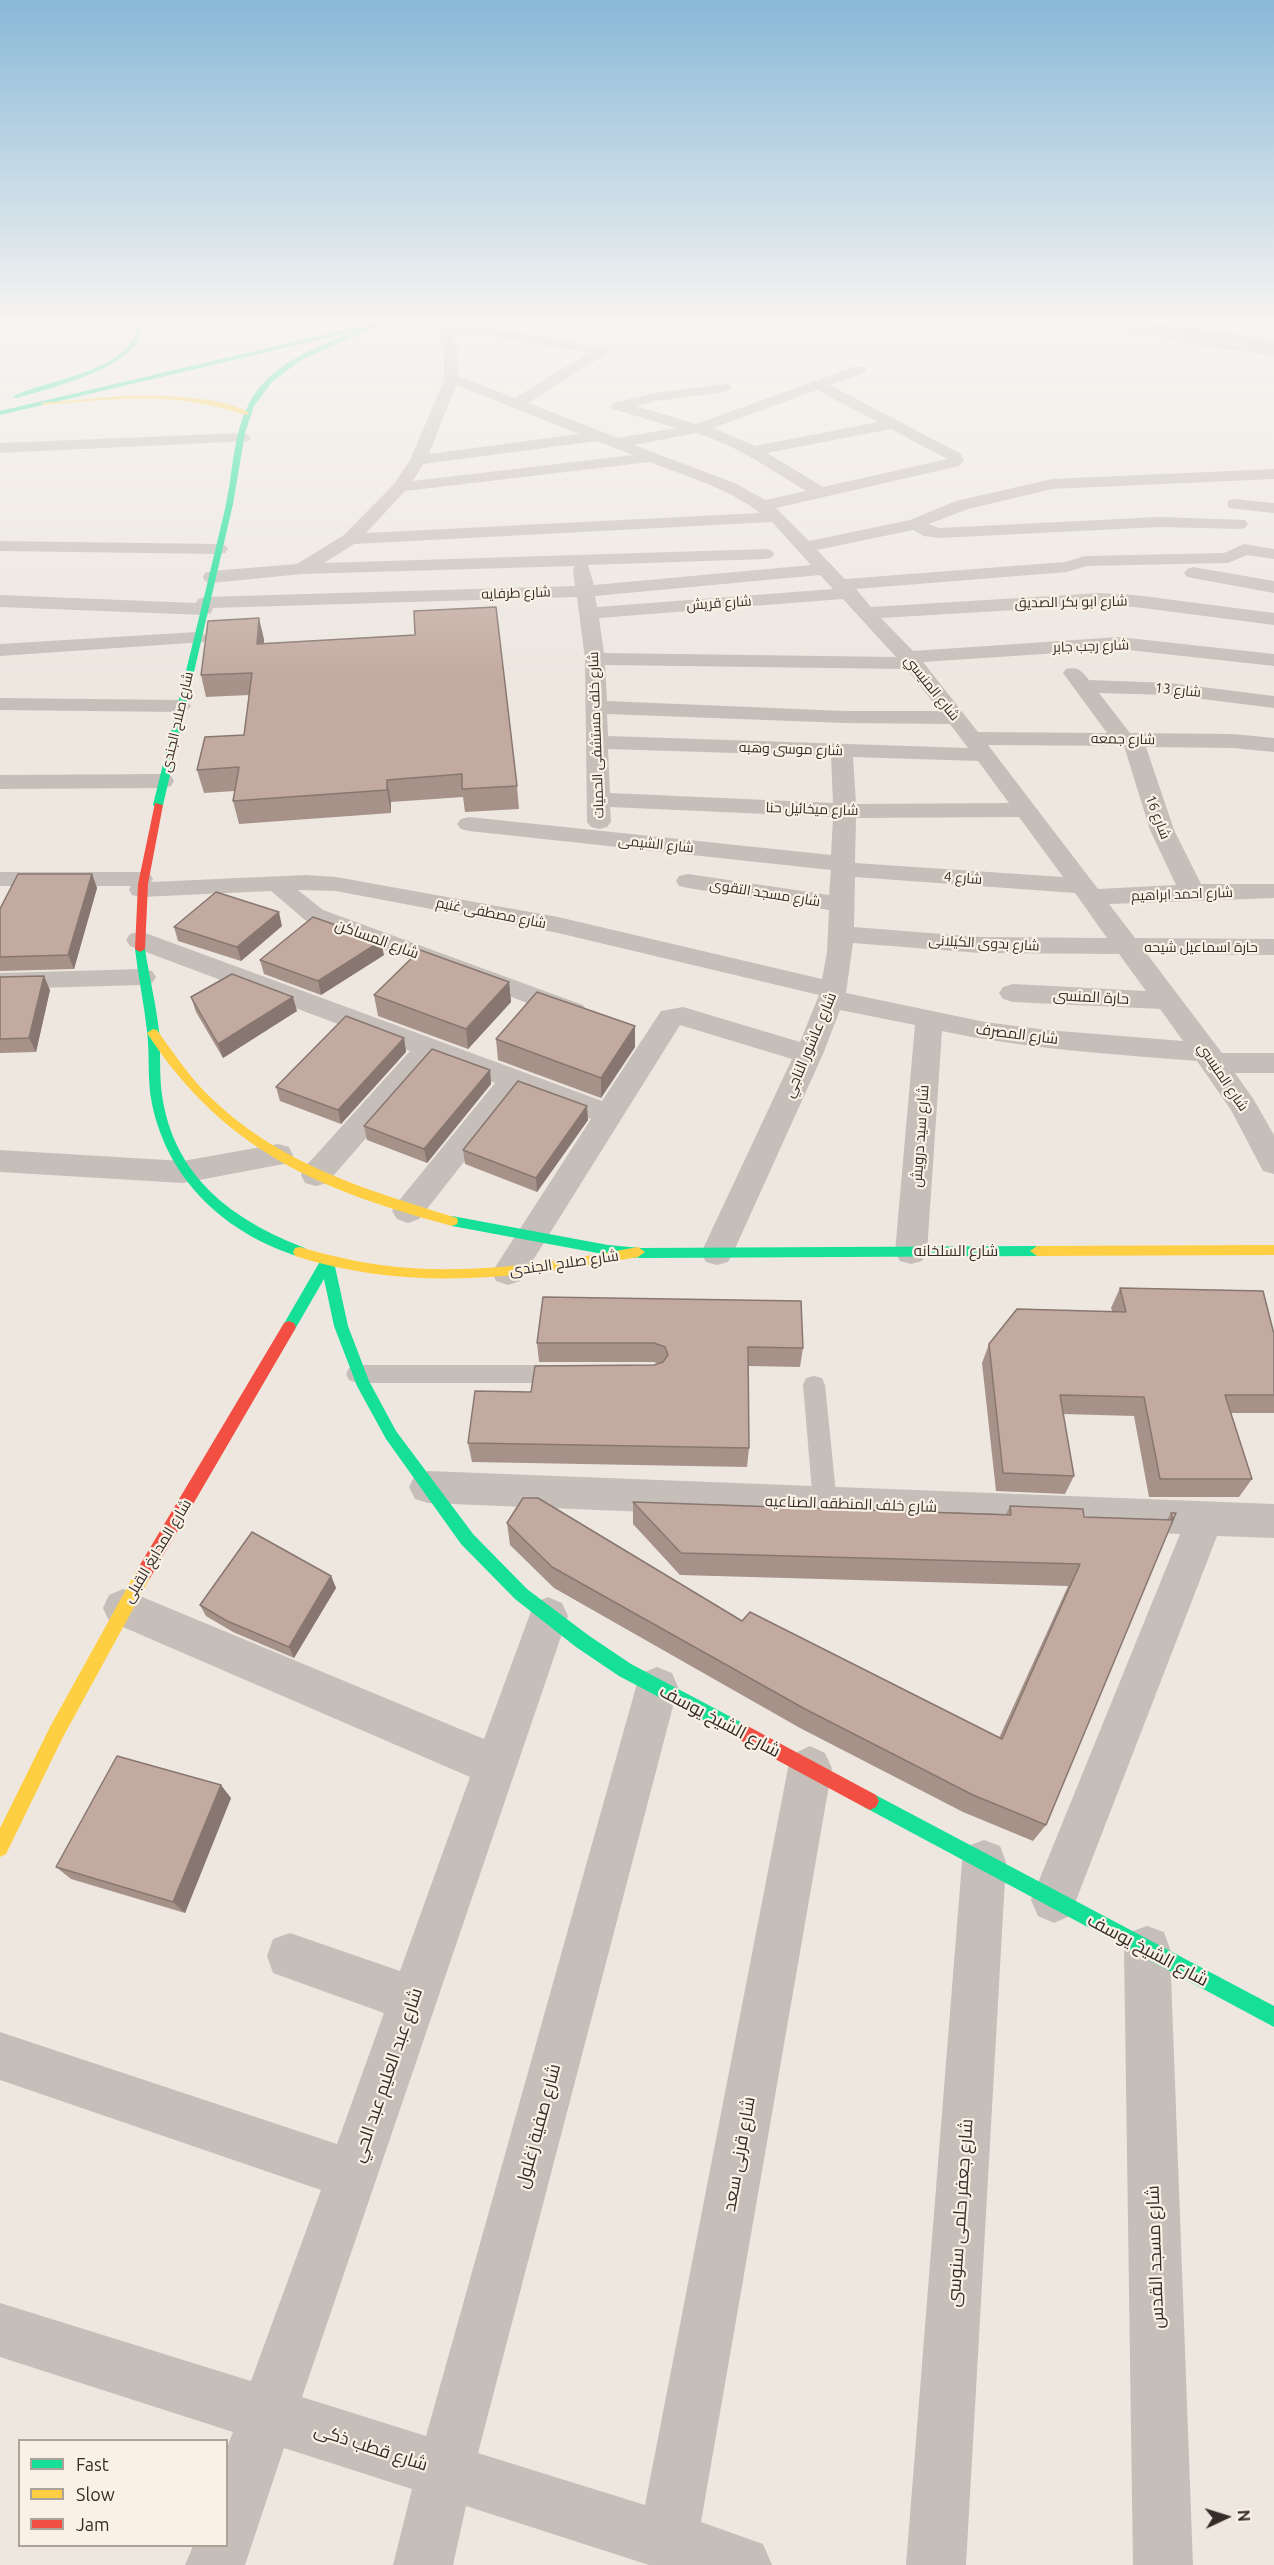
<!DOCTYPE html>
<meta charset="utf-8">
<style>
body{margin:0}
#map{position:relative;width:1274px;height:2565px;overflow:hidden;background:#ede7e0;font-family:Ubuntu,sans-serif}
canvas{display:block}
.legend{position:absolute;left:18px;top:2439px;width:210px;height:108px;box-sizing:border-box;background:#faf1e6;border:2px solid #aca29a;margin:0;padding:8px 10px;list-style:none;font-size:18px;color:#372c27}
.legend li{display:flex;align-items:center;gap:12px;height:30px}
.legend b{width:30px;border:2px solid #aca29a}
.north{position:absolute;left:1196px;top:2487px;width:60px;height:60px;-webkit-text-stroke:4px #faf1e6;paint-order:stroke;rotate:86deg;font-size:16px;font-weight:700;line-height:24px;text-align:center;color:#372c27}
.north::after{content:'';display:block;margin:auto;width:21px;height:27px;background:#372c27;clip-path:polygon(50% 0,100% 100%,50% 72%,0 100%)}
</style>
<div id="map">
<canvas width="1274" height="2565"></canvas>
<ul class="legend">
<li><b style="height:8px;background:#16e098"></b>Fast</li>
<li><b style="height:8px;background:#ffcf43"></b>Slow</li>
<li><b style="height:8px;background:#f24e42"></b>Jam</li>
</ul>
<div class="north">N</div>
</div>
<script>
const c = document.querySelector('canvas').getContext('2d');
c.lineJoin = 'round';
function paint(path, color) {
  c.fillStyle = color;
  c.fill(path, 'evenodd');
}
function trace(path, color, width, dash) {
  c.strokeStyle = color;
  c.lineWidth = width;
  c.lineCap = dash ? 'butt' : 'round';
  c.setLineDash(dash || []);
  c.stroke(path);
}
function label(font, color, halo, rows, align = 'center') {
  c.font = font + ' Ubuntu,Cairo,sans-serif';
  c.lineWidth = 4.5;
  c.setLineDash([]);
  c.textBaseline = 'middle';
  c.strokeStyle = halo;
  c.fillStyle = color;
  for (const [text, x, y, turn = 0] of rows) {
    c.save();
    c.translate(x, y);
    c.rotate((+turn || 0) * Math.PI / 180);
    c.textAlign = isNaN(turn) ? turn : align;
    if (halo) c.strokeText(text, 0, 0);
    c.fillText(text, 0, 0);
    c.restore();
  }
}
paint(new Path2D(`
 M1132,323C1180,323 1227,335 1274,341V351L1207,342L1134,326Z`), '#9ac0c0');
paint(new Path2D(`
 M357,1365H560L568,1368L571,1374L568,1380L560,1383H357L349,1380L346,1374L349,1368Z
 M814,1376L822,1378L825,1385L837,1503L833,1510L825,1514L817,1510L813,1503L803,1385L806,1378Z`), '#c6bfb9');
paint(new Path2D(`
 M434,323H447L449,327L481,326L606,348L608,351L606,354L528,403L618,438L676,428L613,409L611,406L613,403L656,393L725,384L730,385L732,388L725,392L656,401L636,406L696,424L854,367H864L866,370L864,373L830,385L961,454L964,460L959,466L776,508L809,541L910,520L956,501L1052,479L1274,469V479L1052,489L968,509L929,524L939,528L1159,517L1245,520L1248,524L1245,528L1239,529L1159,527L939,538L924,536L913,530L817,550L845,579L1065,562L1085,556L1224,553L1244,544L1274,549V559L1247,555L1228,563L1087,566L1067,572L856,589L871,607L1100,593L1135,595L1274,613V625L1135,607L1100,605L881,618L913,651L1119,637L1274,654V666L1119,649L923,662L978,732L1107,733L1063,673L1066,669C1078,666 1082,671 1089,680L1170,683L1274,696V708L1170,695L1099,693L1130,733L1233,734L1274,738V752L1233,748L1146,747L1174,830L1201,884H1274V898L1109,904L1135,938L1274,939V955L1147,954L1222,1053H1274V1073H1235L1254,1100L1274,1135V1174L1263,1171L1231,1110L1197,1061C1112,1054 1026,1049 942,1031L927,1252L922,1261L911,1264L900,1261L895,1252L915,1025L840,1010L823,1054L733,1253L728,1262L717,1265L706,1262L701,1253L792,1059L680,1025L520,1281L508,1285L496,1281L492,1272L591,1119L519,1092L419,1219L408,1223L397,1219L392,1211L397,1203L495,1083L434,1060L327,1183L316,1186L305,1183L301,1175L305,1167L410,1051L130,946L126,940L130,934L139,932L148,934L602,1101L661,1011L683,1007L800,1042L819,995L558,933L336,891L298,890L323,910L583,1005L587,1011L583,1017L573,1020L305,920L271,891L141,897L132,895L129,890L131,886H0V872H141L150,874L153,879L151,882L306,875L336,877L558,917L822,979L827,952L829,910L688,888L679,886L676,881L679,876L688,874L829,895L831,870L469,831L461,829L457,824L461,819L469,817L831,855L833,817L610,807L611,822L607,827L599,829L591,827L587,822L585,659L577,597L213,608L211,613L204,615L0,607V595L196,603L198,599L205,597L575,586L573,569L575,566L302,574L212,583L205,581L203,577L205,573L212,571L297,564L344,535L394,484L410,460L444,380V351ZM481,334L588,353L515,398L458,376V351L453,335ZM456,385L579,434L429,454ZM817,390L878,422L755,446L713,428ZM891,429L947,459L823,487L767,453ZM696,433C736,445 770,469 806,491L765,500L737,484L634,445ZM597,441L633,455L413,481L423,464ZM650,462C687,477 728,488 760,513L366,533L405,491ZM772,522L811,565L594,585L588,565L765,559L771,558L774,554L771,550L765,549L324,563L354,544ZM820,575L833,589L597,607L595,596ZM843,599L896,657L604,653L599,618ZM605,665L907,669L940,711H845L607,701ZM607,714L845,723L950,724L968,748L608,736ZM988,745L1124,746L1150,830L1176,885L1098,889ZM608,749L831,756L833,803L610,793ZM853,757L978,761L1009,803L856,804ZM1019,817L1063,877L855,863L856,818ZM855,877L1075,893L1107,938L980,937L854,927ZM853,943L980,953L1119,954L1146,991L1013,984L1003,987L999,993L1003,999L1013,1002L1160,1009L1183,1041L1047,1030L985,1022L846,993Z
 M1102,323H1129L1197,337L1274,348V356L1197,345L1108,327Z
 M243,433L249,435L251,438L249,441L0,453V443Z
 M1235,499L1274,503V513L1229,508L1227,504L1229,500Z
 M0,541L219,544L225,545L228,549L225,553L219,554L0,551Z
 M1193,567L1274,581V593L1187,577L1184,573L1187,569Z
 M197,632L204,634L207,638L204,642L0,656V644Z
 M0,698L180,700L187,702L191,706L187,710L180,712L0,710Z
 M163,774L171,776L174,781L171,786L163,788L0,789V775Z
 M143,969L152,971L156,977L152,983L143,985L0,989V973Z
 M278,1144L289,1147L293,1155L289,1163L183,1183L0,1172V1150L183,1161Z
 M428,1471L1274,1504V1538L1217,1536L1070,1916L1054,1923L1038,1916L1031,1900L1180,1534L428,1503L415,1499L409,1487L415,1475Z
 M123,1589L484,1739L534,1603L548,1597L562,1603L568,1616L302,2397L426,2436L636,1687L642,1673L657,1667L672,1673L678,1687L478,2453L645,2505L788,1768L795,1753L810,1746L825,1753L832,1768L701,2522L763,2544L772,2565H649L466,2506L453,2565H393L412,2489L284,2448L245,2565H185L193,2546H226V2450L233,2432L0,2357V2303L251,2381L321,2190L0,2080V2032L337,2144L384,2013L273,1973L267,1956L273,1939L290,1933L400,1971L470,1777L109,1621L103,1608L109,1595Z
 M984,1840L1000,1846L1006,1862L966,2565H906L962,1862L968,1846Z
 M1147,1926L1164,1932L1170,1949L1193,2565H1133L1124,1949L1130,1932Z`), '#c6bfb9');
paint(new Path2D(`
 M136,323H142C141,327 141,333 140,337C127,369 48,389 17,398L12,397C42,381 118,373 134,337C136,333 136,327 136,323Z
 M175,323H313L241,327Z
 M374,323H386L301,360L272,382L254,406L245,433L233,504L163,805L155,807L153,805C177,706 202,608 225,509C234,471 232,429 254,395C278,359 323,344 361,330L0,415V411Z
 M140,946L145,949C149,976 156,1003 159,1031C161,1052 159,1074 162,1095C174,1177 232,1220 305,1248L307,1252L305,1256L300,1257C226,1234 168,1181 152,1104C147,1080 150,1055 147,1031C144,1003 138,976 135,949Z
 M452,1216L608,1245L641,1248L1037,1246L1044,1251L1037,1256L641,1258L608,1255L452,1226L446,1221Z
 M327,1257L334,1262L348,1326L369,1381L396,1431L473,1534L527,1589L588,1635L631,1664L748,1726L751,1732L748,1738L742,1741L736,1738L619,1676L576,1647L515,1599L461,1544L386,1439L357,1386L334,1326L324,1279L294,1331H284L282,1327L322,1258Z
 M870,1792L1274,2006V2027L864,1807L861,1801L864,1795Z`), '#16e098');
paint(new Path2D(`
 M122,396C158,395 218,395 250,413L247,415C230,410 214,406 197,403C147,394 95,401 44,405L41,403Z
 M153,1029L157,1030C172,1051 187,1073 205,1092C278,1165 362,1188 457,1218L458,1221L457,1224L452,1226C320,1190 225,1152 147,1033Z
 M1274,1245V1255L1037,1256L1030,1251L1037,1246Z
 M300,1247C327,1255 353,1261 381,1265C466,1277 554,1262 638,1247L645,1252L638,1257C519,1278 413,1293 295,1256L293,1252L295,1248Z
 M144,1566L150,1568L152,1573L150,1578L63,1737L6,1854L0,1857V1828L51,1725L138,1568Z`), '#ffcf43');
paint(new Path2D(`
 M155,803L163,805L148,884L145,949L140,952L135,949L138,884Z
 M289,1321L294,1323L296,1327L294,1331L150,1578L144,1580L138,1578L136,1573L138,1568L284,1323Z
 M742,1723L876,1795L879,1801L876,1807L870,1810L864,1807L736,1738L733,1732L736,1726Z`), '#f24e42');
paint(new Path2D(`
 M264,639V643L517,786L519,809L465,812L463,797L391,802V813L239,824L233,801L235,791L204,793L197,770L244,735L249,695L206,697L201,675Z
 M92,874L97,888L74,969L0,971V909Z
 M282,926L241,961L178,941L174,927Z
 M384,955L321,995L264,974L260,960Z
 M0,977L50,990L36,1052L0,1053Z
 M509,982L511,1002L468,1049L378,1016L374,995Z
 M191,997L297,1011L223,1058L196,1012Z
 M404,1038L406,1052L341,1124L280,1101L276,1087Z
 M496,1039L635,1047L601,1098L498,1060Z
 M490,1070L491,1084L427,1163L367,1140L364,1126Z
 M588,1120L537,1192L465,1164L463,1150Z
 M1120,1288L1274,1334V1413H1231L1252,1479L1239,1497H1149L1134,1416L1063,1414L1074,1476L1065,1494L996,1491L982,1363L989,1344L1112,1311L1111,1308Z
 M543,1297L803,1348L800,1367L748,1366L749,1448L747,1467L472,1462L468,1443L531,1392L659,1364L654,1362H539L537,1343Z
 M633,1502L1006,1514L1010,1506L1084,1517L1167,1520L1171,1513H1176L1046,1825L1033,1841L963,1812L800,1728L554,1588L510,1545L507,1523L742,1621L999,1738L1068,1586L680,1575L633,1524Z
 M331,1576L336,1588L294,1658L233,1632L206,1616L200,1605Z
 M231,1798L185,1913L71,1879L56,1867Z`), '#a7928a');
paint(new Path2D(`
 M259,618L264,639L262,665L257,644Z
 M387,780L391,802V813L387,790Z
 M92,874L97,888L74,969L68,955Z
 M279,912L282,926L241,961L237,947Z
 M381,941L384,955L321,995L318,981Z
 M44,976L50,990L36,1052L29,1038Z
 M509,982L511,1002L468,1049L466,1029Z
 M293,997L297,1011L223,1058L218,1044Z
 M635,1026V1047L601,1098V1078Z
 M404,1038L406,1052L341,1124L338,1110Z
 M490,1070L491,1084L427,1163L424,1149Z
 M587,1106L588,1120L537,1192L536,1178Z
 M331,1576L336,1588L294,1658L289,1647Z
 M221,1785L231,1798L185,1913L173,1902Z`), '#887770');
const building = new Path2D(`
 M496,607L517,786L462,789V774L387,780V790L233,801L239,767L197,770L205,737L244,735L252,673L201,675L208,621L259,618L257,644L415,635L414,611Z
 M18,874H92L68,955L0,957V909Z
 M216,892L279,912L237,947L174,927Z
 M313,917L381,941L318,981L260,960Z
 M420,950L509,982L466,1029L374,995Z
 M232,974L293,997L218,1044L191,997Z
 M44,976L29,1038L0,1039V977Z
 M537,992L635,1026L601,1078L496,1039Z
 M346,1016L404,1038L338,1110L276,1087Z
 M432,1049L490,1070L424,1149L364,1126Z
 M518,1081L587,1106L536,1178L463,1150Z
 M1120,1288L1263,1291L1274,1334V1395H1225L1252,1479H1160L1144,1397L1060,1395L1074,1476L1003,1473L989,1344L1017,1309L1126,1312Z
 M543,1297L801,1301L803,1348L748,1347L749,1448L468,1443L475,1391L531,1392L535,1366L654,1365L663,1362L668,1355L665,1347L654,1343H537Z
 M523,1498H538L742,1621L750,1612L1002,1739L1080,1564L681,1553L633,1502L1011,1515L1010,1506L1083,1509L1084,1517L1173,1520L1171,1513H1176L1046,1825L973,1795L805,1709L552,1567L507,1523Z
 M252,1532L331,1576L289,1647L227,1621L200,1605Z
 M117,1756L221,1785L173,1902L56,1867Z`);
paint(building, '#c2aaa0');
trace(building, '#887770', 1.5);
const sky = c.createLinearGradient(0, 0, 0, 682);
sky.addColorStop(0, '#89b9d8');
sky.addColorStop(0.47, '#f7f4f1');
sky.addColorStop(1, '#f7f4f100');
c.fillStyle = sky;
c.fillRect(0, 0, 1274, 682);
label('14px', '#372c27', '#faf1e6', [
 ["شارع طرفايه",516,593,-2],
 ["شارع ابو بكر الصديق",1071,602,-1],
 ["شارع قريش",719,603,-4],
 ["شارع رجب جابر",1091,646,-2],
 ["شارع المنيسي",932,688,51],
 ["شارع 13",1178,690,6],
 ["شارع صلاح الجندى",177,722,-77],
 ["شارع خلف مستشفى الحميات",596,735,-92],
 ["شارع جمعه",1123,739,1],
 ["شارع موسى وهبه",791,749,2],
 ["شارع ميخائيل حنا",812,809,2],
 ["شارع 16",1158,817,69],
 ["شارع الشيمى",656,844,6],
 ["شارع 4",963,878,4],
 ["شارع مسجد التقوى",765,893,9],
 ["شارع احمد ابراهيم",1182,894,-2],
 ["شارع مصطفى غنيم",491,913,11],
 ["شارع بدوى الكيلانى",984,943,3],
 ["حارة اسماعيل شيحه",1201,947],
 ["شارع المنيسي",1223,1077,56]
]);
label('15px', '#372c27', '#faf1e6', [
 ["شارع المساكن",377,939,20],
 ["حارة المنسى",1091,997,3],
 ["شارع المصرف",1017,1034,7],
 ["شارع عاشور الناجي",810,1045,-67],
 ["شارع سيد درويش",920,1136,-86],
 ["شارع السلخانه",956,1251],
 ["شارع صلاح الجندى",564,1263,-8],
 ["شارع خلف المنطقه الصناعيه",851,1504,2],
 ["شارع المدابغ القبلى",157,1551,-59]
]);
label('18px', '#372c27', '#faf1e6', [
 ["شارع الشيخ يوسف",720,1721,28],
 ["شارع الشيخ يوسف",1148,1950,28],
 ["شارع عبد العليم عبد الحي",387,2075,-71],
 ["شارع صفية زغلول",538,2126,-75],
 ["شارع قرنى سعد",739,2154,-80],
 ["شارع جعفر حلمى سنوسى",960,2213,-86],
 ["شارع مسجد القدس",1155,2257,-92],
 ["شارع قطب ذكى",371,2447,18]
]);
</script>
